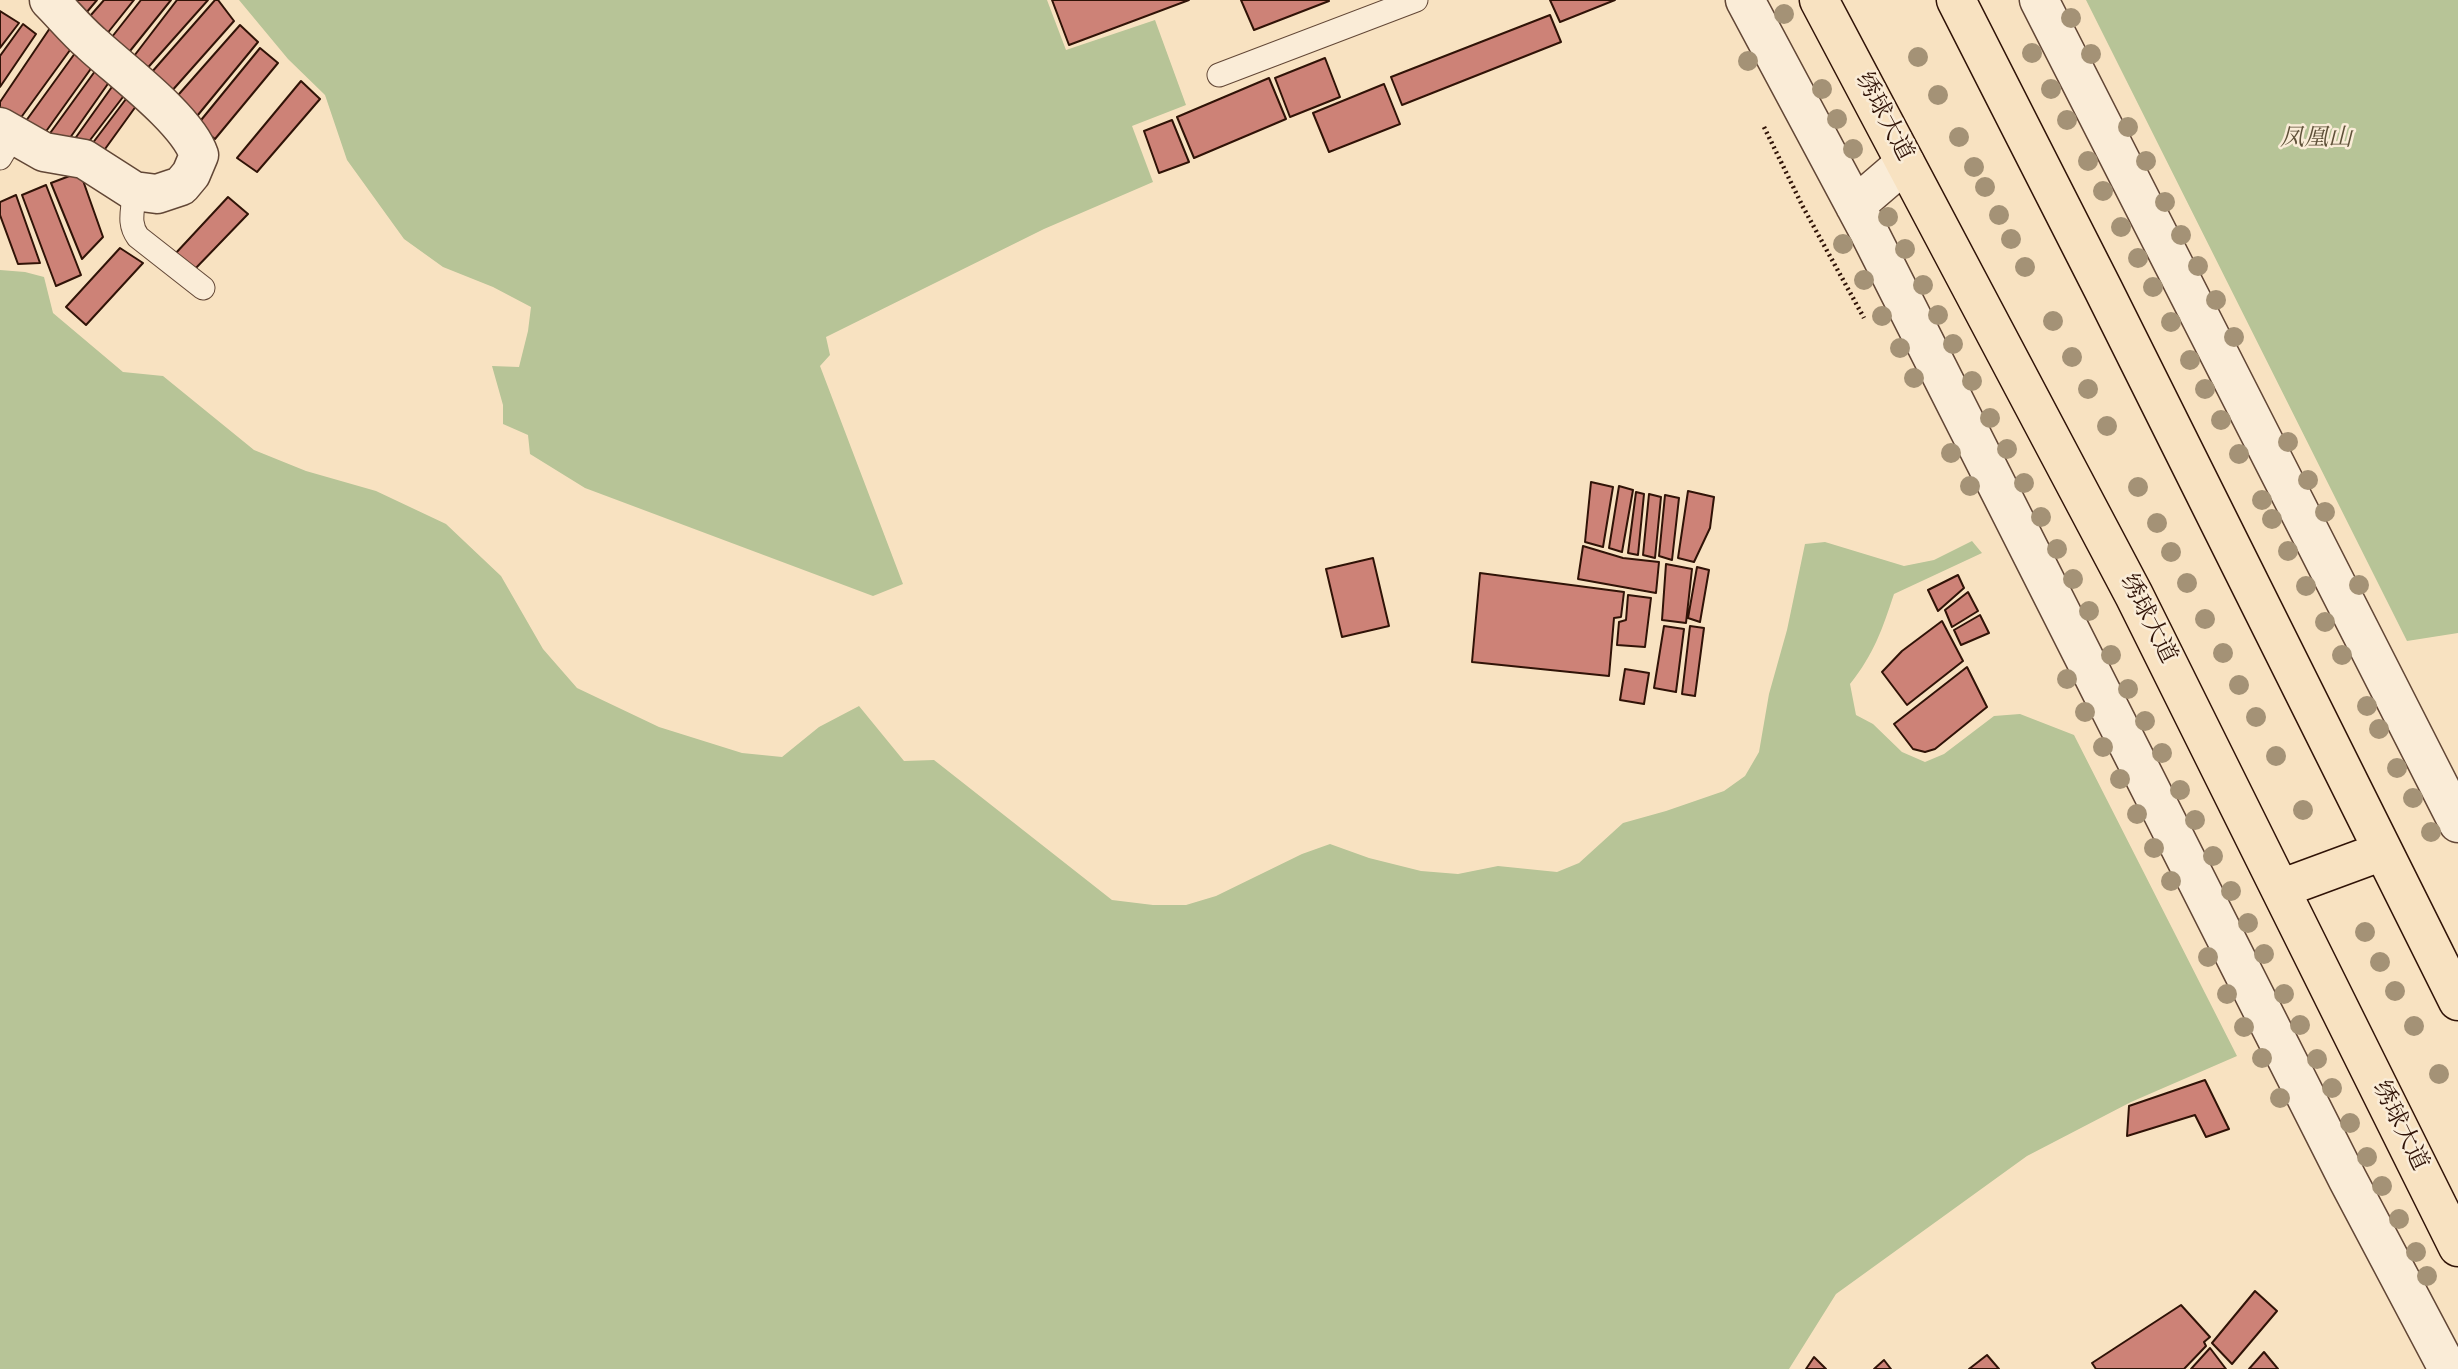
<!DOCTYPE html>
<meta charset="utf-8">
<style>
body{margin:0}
canvas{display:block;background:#f8e2c1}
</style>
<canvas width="2458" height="1369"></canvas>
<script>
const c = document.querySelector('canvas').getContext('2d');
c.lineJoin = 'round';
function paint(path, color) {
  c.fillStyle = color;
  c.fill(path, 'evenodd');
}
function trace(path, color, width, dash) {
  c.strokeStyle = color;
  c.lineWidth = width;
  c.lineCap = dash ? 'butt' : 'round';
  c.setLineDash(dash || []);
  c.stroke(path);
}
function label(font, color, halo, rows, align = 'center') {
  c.font = font + ' "Sorts Mill Goudy","Noto Serif SC",serif';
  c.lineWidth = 5;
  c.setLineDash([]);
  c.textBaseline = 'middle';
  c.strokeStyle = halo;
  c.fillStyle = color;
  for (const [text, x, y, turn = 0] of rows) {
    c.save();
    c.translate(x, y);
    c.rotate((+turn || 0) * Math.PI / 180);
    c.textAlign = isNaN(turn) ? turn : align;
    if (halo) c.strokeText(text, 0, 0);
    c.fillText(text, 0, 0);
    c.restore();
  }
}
paint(new Path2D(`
 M239,0H1047L1066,50L1155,20L1186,105L1132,126L1153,182L1044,229L826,337L830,355L820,366L903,584L873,596L585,488L530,454L528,435L503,424V405L492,366L519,367L528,331L531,307L493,287L443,267L404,239L347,160L325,95L288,59Z
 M2086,0H2458V633L2407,641Z
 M0,270L25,272L44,277L53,313L123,372L163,376L254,450L306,471L376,491L446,524L501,576L543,649L577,688L659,727L742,753L782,757L819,727L859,706L904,761L934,760L1112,900L1153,905H1186L1216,896L1302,854L1330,844L1369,858L1421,871L1458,874L1498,866L1557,872L1579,863L1623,823L1666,811L1724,791L1745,776L1759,752L1769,694L1787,630L1805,544L1825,542L1904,566L1934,560L1972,541L1982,553L1894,594C1882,630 1874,654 1850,684L1856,715L1873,724L1902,752L1925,762L1944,754L1994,716L2020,714L2074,735L2237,1056L2131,1102L2027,1156L1836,1294L1789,1369H0Z`), '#b7c497');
const building = new Path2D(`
 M67,0H97L81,19Z
 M104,0H134L102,40L84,23Z
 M141,0H171L126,56L108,42Z
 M177,0H208L144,72L131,60Z
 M215,0H218L234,21L170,93L151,73Z
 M1052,0H1189L1069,45Z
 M1241,0H1328L1329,1L1254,30Z
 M1550,0H1615L1560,22Z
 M0,11L19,23L0,48Z
 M1550,15L1561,42L1402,105L1391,77Z
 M23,24L36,34L0,87V56Z
 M240,25L258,42L193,121L172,102Z
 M50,28L73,46L17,123L0,111V102Z
 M260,48L278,63L215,139L197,125Z
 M78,49L95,63L42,137L23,125Z
 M1325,58L1340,97L1290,117L1275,78Z
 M98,67L112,78L65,145L48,136Z
 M1269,78L1286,119L1194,158L1177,117Z
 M301,81L320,99L257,172L237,158Z
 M114,84L126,93L84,148L74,140Z
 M1384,84L1400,124L1329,152L1313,113Z
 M129,95L139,102L100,156L89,148Z
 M1172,120L1189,162L1159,173L1144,131Z
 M80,172L103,237L82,259L51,183Z
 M46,185L81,275L56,286L22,195Z
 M16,195L40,263L18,264L0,215V202Z
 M228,197L248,214L194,270L175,254Z
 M120,248L143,263L86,325L66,307Z
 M1591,482L1613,487L1603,547L1585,542Z
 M1619,486L1633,490L1622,552L1609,548Z
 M1688,491L1714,497L1710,528L1694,562L1678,558Z
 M1636,492L1644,494L1638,555L1628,553Z
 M1649,494L1661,497L1655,558L1643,555Z
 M1665,495L1679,498L1672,560L1659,556Z
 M1583,546L1623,558L1659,562L1656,593L1578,579Z
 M1373,558L1389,626L1342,637L1326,569Z
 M1666,564L1692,569L1686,623L1662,620Z
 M1697,567L1709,570L1700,622L1688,618Z
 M1480,573L1624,592L1621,617L1614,618L1609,676L1472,662Z
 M1958,575L1964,588L1938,611L1928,590Z
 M1968,592L1978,611L1952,627L1945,610Z
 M1628,595L1651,598L1645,647L1617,645L1619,622L1626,620Z
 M1980,615L1989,633L1961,645L1954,630Z
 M1942,621L1963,661L1907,705L1882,672L1902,651Z
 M1664,626L1684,629L1676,692L1654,688Z
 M1690,626L1704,628L1695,696L1682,694Z
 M1967,667L1987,707L1935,749L1925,752L1913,749L1894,724Z
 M1625,669L1649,673L1644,704L1620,700Z
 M2205,1080L2229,1129L2206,1137L2195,1115L2127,1136L2129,1106Z
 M2255,1291L2277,1311L2232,1364L2212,1343Z
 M2181,1305L2210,1337L2204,1342L2206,1346L2184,1369H2096L2092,1363Z
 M2210,1348L2226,1369H2191Z
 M2264,1352L2278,1369H2249Z
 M1987,1355L1999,1369H1969Z
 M1814,1357L1826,1369H1806Z
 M1884,1360L1891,1369H1874Z`);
paint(building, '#cd8277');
trace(building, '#301307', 2);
const lane = new Path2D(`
 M1219,75L1416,0
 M0,158L13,136
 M134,191C134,209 127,222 138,237L203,288`);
const street = new Path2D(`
 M1745,0L1868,230L2348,1180L2448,1369
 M2039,0L2458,823
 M0,127L44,152L84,159L134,191L157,194L181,186L191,174L199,155C187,119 120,70 91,43C76,30 63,14 49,0
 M1855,206L1905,163`);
const primary = new Path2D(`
 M1819,0L2134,595L2458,1247
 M1956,0L2103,289L2458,1001
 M2280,889L2383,851`);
trace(lane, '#624736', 25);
trace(street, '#624736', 41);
trace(primary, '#301307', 41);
trace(new Path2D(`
 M1764,127L1803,207L1864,318`), '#301307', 4.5, [2, 3.5]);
trace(lane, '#faecd7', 23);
trace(street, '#faecd7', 38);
trace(primary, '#f8e2c1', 38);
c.fillStyle = '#a49276';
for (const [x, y] of [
 [1784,14],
 [2071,18],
 [2032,53],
 [2091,54],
 [1918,57],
 [1748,61],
 [1822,89],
 [2051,89],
 [1938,95],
 [1837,119],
 [2067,120],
 [2128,127],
 [1959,137],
 [1853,149],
 [2088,161],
 [2146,161],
 [1974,167],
 [1985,187],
 [2103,191],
 [2165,202],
 [1999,215],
 [1888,217],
 [2121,227],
 [2181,235],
 [2011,239],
 [1843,244],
 [1905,249],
 [2138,258],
 [2198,266],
 [2025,267],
 [1864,280],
 [1923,285],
 [2153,287],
 [2216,300],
 [1938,315],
 [1882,316],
 [2053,321],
 [2171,322],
 [2234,337],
 [1953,344],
 [1900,348],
 [2072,357],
 [2190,360],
 [1914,378],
 [1972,381],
 [2088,389],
 [2205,389],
 [1990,418],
 [2221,420],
 [2107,426],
 [2288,442],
 [2007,449],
 [1951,453],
 [2239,454],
 [2308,480],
 [2024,483],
 [1970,486],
 [2138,487],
 [2262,500],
 [2325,512],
 [2041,517],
 [2272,519],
 [2157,523],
 [2057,549],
 [2288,551],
 [2171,552],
 [2073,579],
 [2187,583],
 [2359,585],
 [2306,586],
 [2089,611],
 [2205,619],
 [2325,622],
 [2223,653],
 [2111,655],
 [2342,655],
 [2067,679],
 [2239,685],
 [2128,689],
 [2367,706],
 [2085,712],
 [2256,717],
 [2145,721],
 [2379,729],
 [2103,747],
 [2162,753],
 [2276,756],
 [2397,768],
 [2120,779],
 [2180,790],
 [2413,798],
 [2303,810],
 [2137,814],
 [2195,820],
 [2431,832],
 [2154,848],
 [2213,856],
 [2171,881],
 [2231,891],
 [2248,923],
 [2365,932],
 [2264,954],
 [2208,957],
 [2380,962],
 [2395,991],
 [2227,994],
 [2284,994],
 [2300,1025],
 [2414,1026],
 [2244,1027],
 [2262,1058],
 [2317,1059],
 [2439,1074],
 [2332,1088],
 [2280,1098],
 [2350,1123],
 [2367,1157],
 [2382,1186],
 [2399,1219],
 [2416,1252],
 [2427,1276]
]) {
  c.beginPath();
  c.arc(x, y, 10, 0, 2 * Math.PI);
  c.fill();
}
label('24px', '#301307', '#faecd7', [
 ["绣球大道",1882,118,62],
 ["绣球大道",2146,620,63],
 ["绣球大道",2398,1127,64]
]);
label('italic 24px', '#5f5139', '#faecd7', [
 ["凤凰山",2316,141]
]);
</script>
